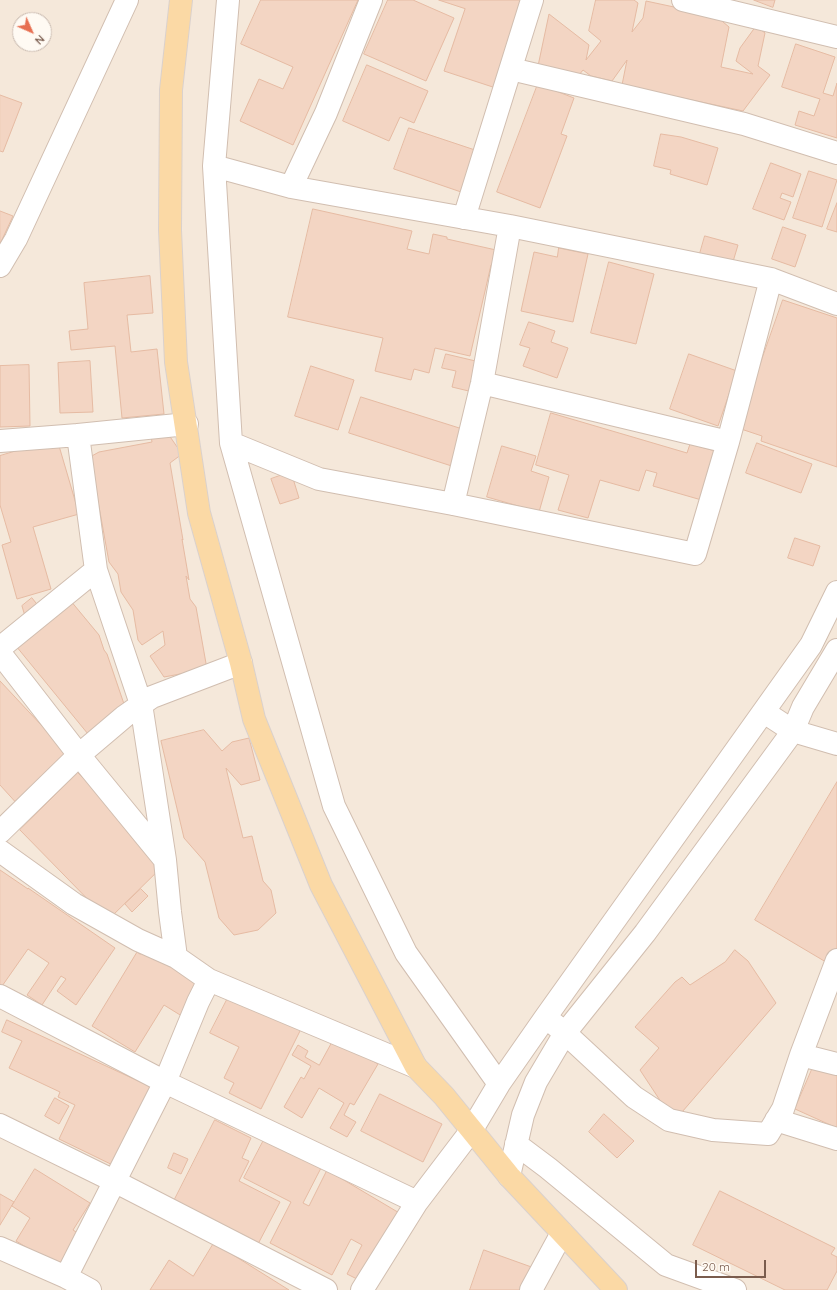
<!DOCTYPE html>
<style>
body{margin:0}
#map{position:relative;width:837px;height:1290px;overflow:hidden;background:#fdf6ec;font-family:Quicksand,sans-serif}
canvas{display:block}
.north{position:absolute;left:12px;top:12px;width:40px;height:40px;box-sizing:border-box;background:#fffaf3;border:1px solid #cabbb1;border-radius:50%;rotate:135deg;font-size:11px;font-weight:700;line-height:16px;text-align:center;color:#7a5c4d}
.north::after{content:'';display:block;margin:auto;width:14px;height:18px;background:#e76f51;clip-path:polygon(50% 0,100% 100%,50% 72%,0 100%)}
.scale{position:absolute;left:695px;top:1260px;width:71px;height:18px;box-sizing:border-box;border:2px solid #7a5c4d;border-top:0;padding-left:5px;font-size:12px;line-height:14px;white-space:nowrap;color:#7a5c4d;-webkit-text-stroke:3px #fffaf3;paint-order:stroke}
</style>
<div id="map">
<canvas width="837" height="1290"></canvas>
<div class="north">N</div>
<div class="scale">20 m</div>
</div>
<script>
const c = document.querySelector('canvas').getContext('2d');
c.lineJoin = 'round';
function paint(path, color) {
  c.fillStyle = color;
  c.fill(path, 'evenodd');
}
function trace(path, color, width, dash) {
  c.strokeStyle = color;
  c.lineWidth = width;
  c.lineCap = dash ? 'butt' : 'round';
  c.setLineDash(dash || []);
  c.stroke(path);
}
paint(new Path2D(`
 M0,0H837V1290H0ZM20,20H44V44H20Z`), '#f5e8da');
const building = new Path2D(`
 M261,0H358L293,145L240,121L259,79L283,89L293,67L241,44Z
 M388,0H413L454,18L426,81L364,54Z
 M439,0H535L508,92L444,71L465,9Z
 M596,0H634L638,3L632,32L643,18L646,1L716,16L729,27L721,67L753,74L736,61L740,48L756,26L765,33L758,66L770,75L743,111L622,85L627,60L612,81L591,76L583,70L579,75L538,66L549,14L589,45L586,60L601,41L589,31Z
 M754,0H775L773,7Z
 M796,44L835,57L823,93L833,96L837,83V138L795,125L799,111L814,116L820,99L782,87Z
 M367,65L428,91L414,123L400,117L389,141L343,121Z
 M538,84L574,98L561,134L567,136L540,208L497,192Z
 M0,95L22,103L3,152L0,151Z
 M409,128L478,151L464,193L394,169Z
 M661,134L681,137L718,148L707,185L670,174L671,170L654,166Z
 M771,163L801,174L793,197L782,193L780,198L791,202L784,220L753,209Z
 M809,171L837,180L822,227L793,218Z
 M837,203V232L827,229Z
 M313,209L412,231L407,249L429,254L433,234L447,237V239L505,252L501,268L491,265L470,356L435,348L429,373L414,369L411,380L375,371L383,338L288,317Z
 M0,211L13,216L0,244Z
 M783,227L806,235L795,267L772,259Z
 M705,236L738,245L732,265L699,257Z
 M559,248L588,254L573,322L521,311L534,252L557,257Z
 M609,262L654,274L636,344L591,333Z
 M150,276L153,313L127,315L131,352L157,349L164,414L122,418L115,346L71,350L69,331L88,329L84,283Z
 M783,300L837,318V467L761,441L762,436L738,428Z
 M529,322L555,331L551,342L568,348L557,378L523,366L530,348L520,345Z
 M446,354L484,363L477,393L452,387L456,371L442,368Z
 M689,354L737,371L718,426L670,409Z
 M90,361L93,412L60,413L58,363Z
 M29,365L30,426L0,427V366Z
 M311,366L354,380L338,430L295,416Z
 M361,397L472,432L461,469L349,433Z
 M551,413L687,453L690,444L719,452L705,501L653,486L657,473L646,470L639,491L600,480L588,518L558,510L569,475L536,465Z
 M164,428L182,454L170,463L183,540L182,539L189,580L186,576L190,599L196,607L207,669L164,677L150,656L165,645L163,631L142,645L138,640L133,610L121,592L118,574L109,562L90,457L99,452L152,442L150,431Z
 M57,439L79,514L33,527L51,589L17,599L2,545L11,542L0,505V456Z
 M757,443L812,464L801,493L746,473Z
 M502,446L536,456L531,471L549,477L539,512L487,497Z
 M291,472L299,498L280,504L271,479Z
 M795,538L820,546L813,566L788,558Z
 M32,598L40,608L70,600L99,635L104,650L107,654L124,704L88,734L16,646L27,623L22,606Z
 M0,681L72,758L20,807L0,785Z
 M204,730L222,751L232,742L249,738L260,780L241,785L226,768L243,838L252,836L263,881L271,890L276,913L258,930L234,935L219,918L205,862L184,838L161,741Z
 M78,773L167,862L108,920L20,830Z
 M837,782V955L831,965L755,920Z
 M0,870L28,889V888L115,948L76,1005L57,991L66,979L61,976L42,1005L27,995L49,963L28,949L0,989Z
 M141,889L148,896L132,912L125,904Z
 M144,948L205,985L185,1018L164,1005L135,1052L92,1026L137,952L140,954Z
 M735,950L748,961L776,1003L676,1119L667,1111L640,1070L659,1048L635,1027L675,982L682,977L690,985L725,962Z
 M231,992L303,1025L261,1109L229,1093L234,1083L224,1078L239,1047L210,1033Z
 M7,1020L162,1092L125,1171L59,1139L75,1105L58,1097L60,1092L9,1068L22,1041L2,1032Z
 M334,1039L378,1064L354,1105L350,1103L344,1115L356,1122L347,1137L330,1128L344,1103L319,1088L302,1118L284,1107L301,1077L304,1079L311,1066L292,1055L298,1045L308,1051L305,1057L319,1065Z
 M820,1051L837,1059V1128L795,1109Z
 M380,1094L442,1124L423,1162L361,1131Z
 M55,1098L69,1106L59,1124L45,1116Z
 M604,1114L634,1141L617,1158L589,1132Z
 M215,1120L251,1138L242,1158L249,1161L239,1181L280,1202L258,1244L174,1201Z
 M265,1138L321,1168L303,1203L309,1206L327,1170L401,1214L363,1282L347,1274L362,1245L351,1239L332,1275L270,1243L291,1202L244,1178Z
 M174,1153L188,1159L181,1174L168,1168Z
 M35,1169L90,1203L73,1230L87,1239L67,1272L16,1241L30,1218L12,1206Z
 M720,1191L835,1248L831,1254L837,1257V1271L827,1290H785L693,1245Z
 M0,1194L14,1202L0,1225Z
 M214,1243L289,1290H150L169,1260L193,1276Z
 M484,1250L537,1269L529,1290H470Z`);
paint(building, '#f3d5c3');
trace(building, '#e6bba3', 1);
const minor = new Path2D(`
 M228,0L214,166L291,187L510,226L771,279L837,304
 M683,0L837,37
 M511,69L744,124L837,153
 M214,166L231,443L319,479L453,504L695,554L728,442L771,279
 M291,187L326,113L371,0
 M464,218L532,0
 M0,266L16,239L127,0
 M482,383L728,442
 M78,435L96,570L141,704L165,860
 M0,441L78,435L187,424
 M231,443L334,806L406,953L499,1084
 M453,504L482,383L510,226
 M0,648L96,570
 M0,653L79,755L165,860L170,912L176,957
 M764,712L793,731L837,744
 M0,832L79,755L125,716L152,697L241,663
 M0,851L74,904L138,940L176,957L209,980L416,1067
 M0,996L165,1082L417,1202
 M554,1024L565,1033L634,1097L669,1120L713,1130L768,1134L783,1109L801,1055L837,960
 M801,1055L837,1064
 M776,1120L837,1139
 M0,1125L114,1181L326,1290
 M516,1144L548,1168L666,1265L735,1290
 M509,1176L523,1115L536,1082L565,1033L645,933L793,731L803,707L837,650
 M0,1248L66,1277L90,1290
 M66,1277L165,1082L198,1002L209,980
 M362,1290L417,1202L471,1131L499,1084L545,1018L811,645L837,592
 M531,1290L562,1233`);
const primary = new Path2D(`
 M181,0L171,90L170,230L176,362L199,513L241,663L254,719L321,885L416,1067L444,1096L509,1176L616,1290`);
trace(minor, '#d1beb0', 24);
trace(primary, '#dad1cd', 24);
trace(minor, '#fff', 22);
trace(primary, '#fbd9a5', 22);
</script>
